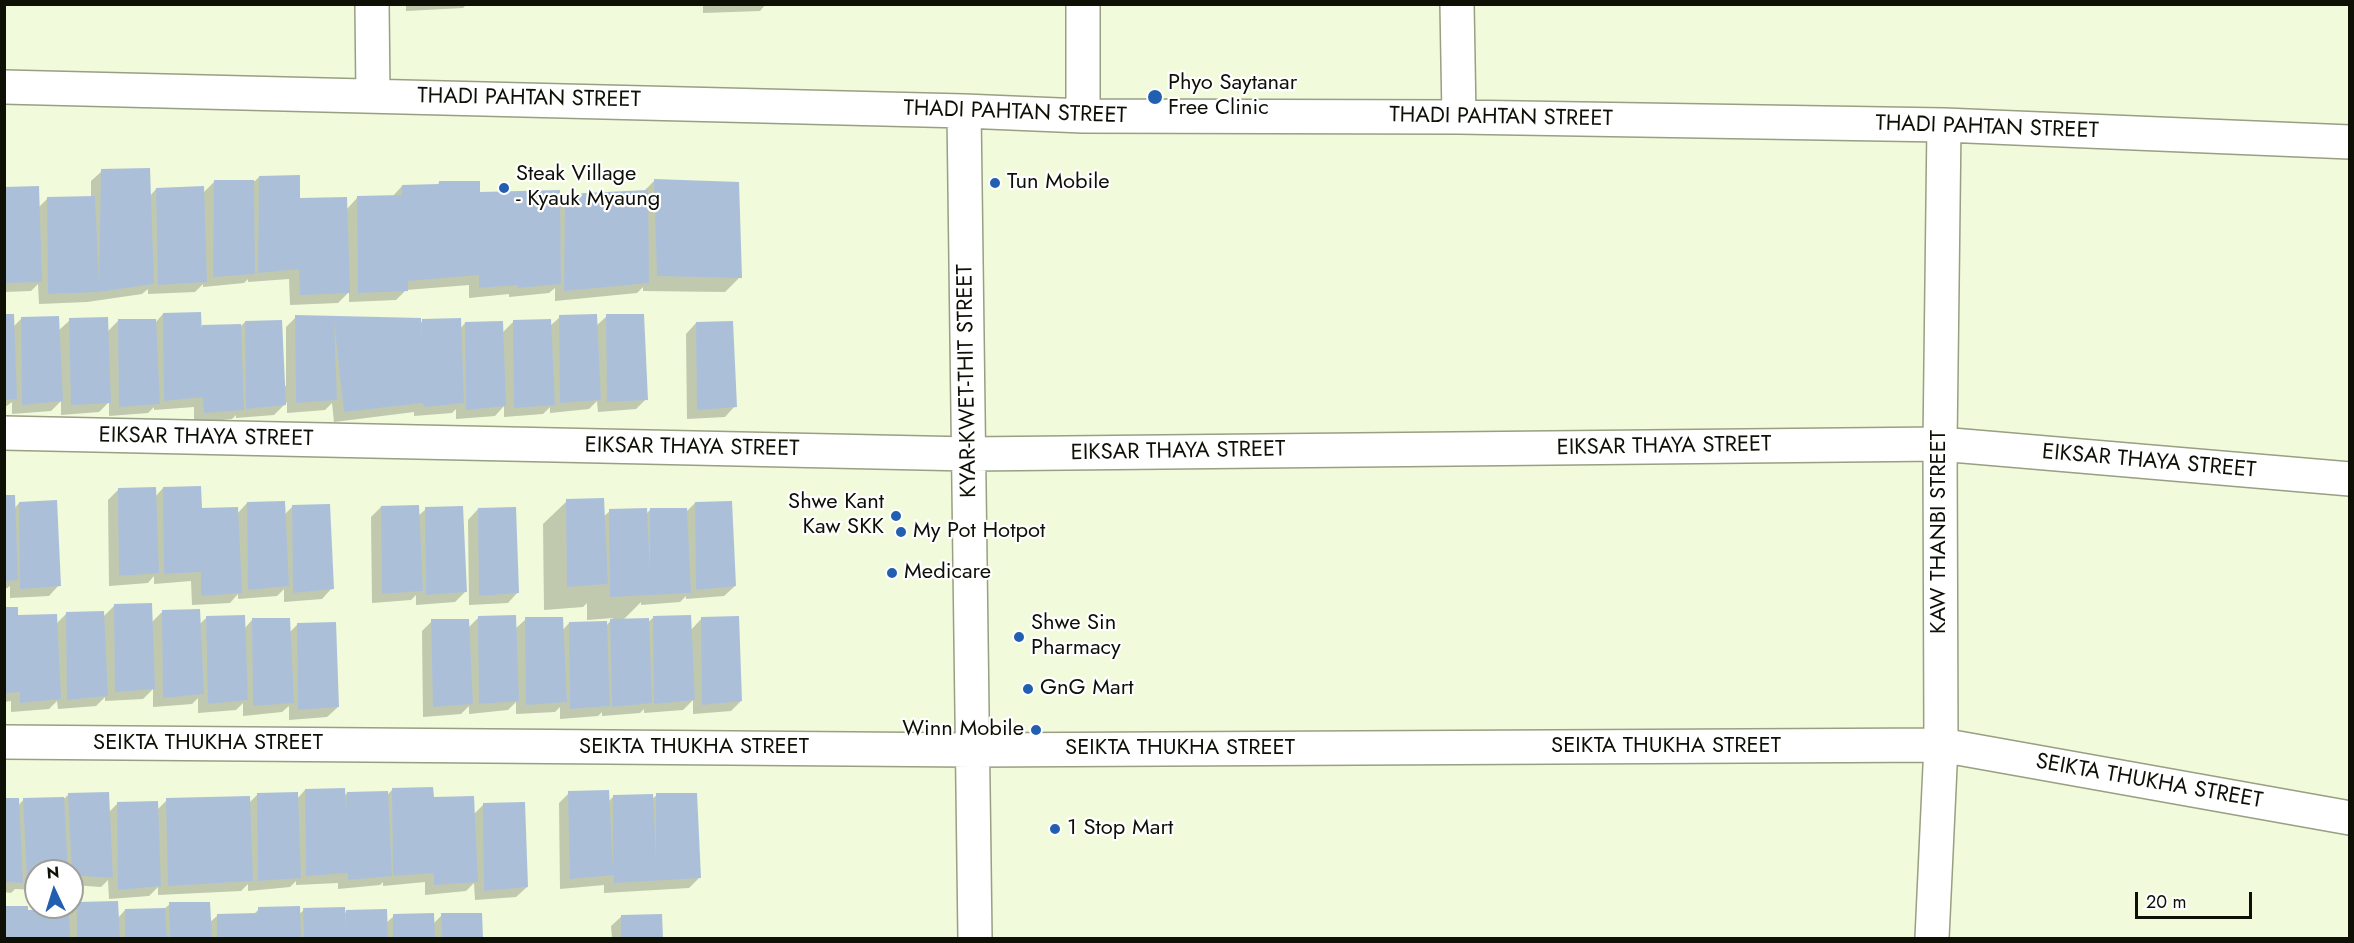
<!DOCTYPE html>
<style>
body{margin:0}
#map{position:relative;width:2354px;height:943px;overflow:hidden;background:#f1fada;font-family:Jost,sans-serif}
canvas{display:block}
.frame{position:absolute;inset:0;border:6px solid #0e1006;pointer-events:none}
.north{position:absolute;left:24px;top:859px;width:60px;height:60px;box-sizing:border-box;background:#fff;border:2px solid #9f9f9b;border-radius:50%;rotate:356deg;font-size:16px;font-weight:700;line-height:24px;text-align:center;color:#0e1006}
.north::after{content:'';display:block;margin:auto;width:21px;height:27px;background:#235fb0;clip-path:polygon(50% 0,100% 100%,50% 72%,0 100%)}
.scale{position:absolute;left:2135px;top:892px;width:117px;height:27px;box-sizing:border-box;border:3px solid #0e1006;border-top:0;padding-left:8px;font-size:18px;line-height:21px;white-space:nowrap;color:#0e1006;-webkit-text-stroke:4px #fff;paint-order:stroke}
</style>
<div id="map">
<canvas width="2354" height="943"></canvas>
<div class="frame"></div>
<div class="north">N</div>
<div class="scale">20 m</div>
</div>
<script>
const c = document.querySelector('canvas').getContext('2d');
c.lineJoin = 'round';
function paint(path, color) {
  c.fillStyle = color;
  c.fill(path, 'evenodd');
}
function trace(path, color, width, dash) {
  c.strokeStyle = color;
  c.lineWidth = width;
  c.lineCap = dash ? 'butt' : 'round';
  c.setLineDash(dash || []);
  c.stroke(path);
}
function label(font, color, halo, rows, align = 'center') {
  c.font = font + ' Jost,sans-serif';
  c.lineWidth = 4.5;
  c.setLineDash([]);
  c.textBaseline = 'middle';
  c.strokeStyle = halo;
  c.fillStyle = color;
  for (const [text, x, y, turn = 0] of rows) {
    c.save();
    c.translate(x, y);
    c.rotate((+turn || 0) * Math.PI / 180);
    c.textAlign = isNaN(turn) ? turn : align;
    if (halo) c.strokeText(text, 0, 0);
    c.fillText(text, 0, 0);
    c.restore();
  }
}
paint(new Path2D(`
 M406,4H482L466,5L463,8L406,11Z
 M703,4H766L760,11L703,13Z
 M102,171L150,196L156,189L203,193L214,182L255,181L259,177L299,200L346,210L357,198L392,197L402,186H436L439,183L479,193L558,203L566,196L644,191L654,181L740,277L725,292L643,291V287L637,293L555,301V288L549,293L509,297V294L469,298V285L406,290L396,300L349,302V292L338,303L290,305L289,279L248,282V279L244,283L203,287V284L195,292L148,294V289L142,294L87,302L39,304L38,284L31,291L4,292V188L39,207L47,199L91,197V181Z
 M163,314L200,327L239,326V328L245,322L284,386H286V327L296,317L420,324L423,320L460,329L465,323L502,333L514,321L550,326L560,317L596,326L607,316L646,399L636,409L598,412L597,401L589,409L550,413V407L543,414L504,417V406L495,416L456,419V409L452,413L414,416V412L334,422L332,403L325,410L287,413V402L274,415L236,418V415L232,419L194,423V407L154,410V407L148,413L109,416V402L99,412L61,415V401L51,411L12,414V402L4,408V315H12L13,327L22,318L58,331L70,320L107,332L118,321L155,323Z
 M696,323L735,406L725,417L687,419L686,334Z
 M163,488L201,509L237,514L247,503L284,515L293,506L332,588L322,599L284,602V589L277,596L238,599V594L230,603L192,605L191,581L154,584V576L148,583L109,586L108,500L118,490L155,497Z
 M4,496L14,509L19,503L59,585L49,596L10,598V586L4,590Z
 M567,501L603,517L610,511L646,514L650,510L686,512L695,503L735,586L724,596L686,599V596L680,602L641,605V602L623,620L647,623L654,617L690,631L702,618L741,701L731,711L693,714V700L683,710L644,713V709L640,713L602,716V712L598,716L560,719V707L555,712L516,714V702L508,710L469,714V706L461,714L423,717L422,631L432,621L468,628L478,618L515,629L526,619L562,631L569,623L606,626L613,618L587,620V603L583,607L544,610L543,524Z
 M381,507L418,516L426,509L465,592L455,602L416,605V595L411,600L372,603L371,517Z
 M478,509L518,592L508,603L469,605L468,520Z
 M115,605L151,623L163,611L199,625L207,617L244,629L252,620L289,633L298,624L338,707L327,717L289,720V706L282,712L243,716V703L236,710L198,713V698L192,704L153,707V689L143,699L105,701V697L96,706L58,709L57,701L49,709L11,712V701L4,702V608L17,617L56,624L67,613L103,617Z
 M305,790L344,796L347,793L387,795L392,790L432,799L473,815L484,804L527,887L516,897L475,900L474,883L466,891L425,895V882L383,886V882L380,885L338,889V883L296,885V881L290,887L248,891V884L241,891L158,895V887L149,896L109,899L108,880L101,887L72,885V871H36V890L15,889L11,893L4,892V799L18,806L24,799L65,798L69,794L109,812L118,803L157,810L167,800L249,803L257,795L297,799Z
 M569,793L608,802L613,797L652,799L657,795L699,878L689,888L604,893V885L560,889L559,803Z
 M78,903L118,918L125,910L164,909L170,904L209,923L217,916L253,915L259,909L298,915L304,910L344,914L347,911L386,923L394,916L433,924L442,915L481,914L482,938H4V908L68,913Z
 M660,915L661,938H612L611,926L622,916Z`), '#0003');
paint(new Path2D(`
 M150,168L154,284L98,292L48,294L47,197L95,196L99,281L101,169Z
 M300,175V198L347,197L350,293L300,295L299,269L258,273L259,176Z
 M654,179L739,182L742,278L657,276Z
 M214,180H254L255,274L213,277Z
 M439,181H480V192L560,190L561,284L518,288V285L479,288V275L408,281V291L358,293L357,196L402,195V185L439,184Z
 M39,186L42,282L4,283V187Z
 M204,186L207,282L158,285L156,188Z
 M648,190L649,283L564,291L565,194Z
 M201,312L202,335V325L241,324L244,410L204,413L203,397L164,401L163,313Z
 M5,314H14L17,399L5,400Z
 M597,314L601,400L560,403L559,315Z
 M606,314H644L648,400L607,402Z
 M295,315L421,318L422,339V319L461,318L464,403L424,407L423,403L344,412L334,321L337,400L296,403Z
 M59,316L63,401L22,405L21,317Z
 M108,317L111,403L71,405L69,318Z
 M118,319H156L160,404L119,407Z
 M551,319L555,405L514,408L513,320Z
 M282,320L286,405L246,409L245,321Z
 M503,321L506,406L466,410L465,322Z
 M733,321L737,407L697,410L696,322Z
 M201,486L202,508L238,507L242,593L201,596V572L164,574L163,487Z
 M156,487L159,573L119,576L118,488Z
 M4,495H15L18,580L4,581Z
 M604,498L608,584L567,587L566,499Z
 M57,500L61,586L20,589L19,502Z
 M285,501L289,586L248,590L247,502Z
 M732,501L736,586L696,590L695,502Z
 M330,504L334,589L293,593L292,505Z
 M419,505L423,591L382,594L381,506Z
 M463,506L467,592L426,595L425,507Z
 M516,507L519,593L479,596L478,508Z
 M647,508L650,572V508H687L691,593L610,597L609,509Z
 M152,603L155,689L115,692L114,604Z
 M4,607H18V615L57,614L61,699L20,703V692L4,693Z
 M200,609L204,694L163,698L162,610Z
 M104,611L108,696L67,700L66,612Z
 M245,615L248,700L208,704L206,616Z
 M516,615L519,701L479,704L478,616Z
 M691,615L695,700L654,704L653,616Z
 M739,616L742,701L702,705L701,617Z
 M525,617H563L567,702L526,705Z
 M252,618H290L294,703L253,706Z
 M649,618L652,703L612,707L610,619Z
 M431,619H469L473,704L433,707Z
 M607,621L610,706L570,709L569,622Z
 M336,622L339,707L298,710L297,623Z
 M433,787L434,797L474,796L478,882L434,885V873L393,876L392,788Z
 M345,788L346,811L347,792L388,791L392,876L348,880V873L306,876L305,789Z
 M609,790L613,869V795L653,794L656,857V793H697L701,878L614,883V875L570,879L568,791Z
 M109,792L113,878L72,875L68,793Z
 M298,792L301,878L258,881L257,793Z
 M250,796L253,881L168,886L166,798Z
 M64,797L68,871H36V880L27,879L23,798Z
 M4,798H19L23,883L4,882Z
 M158,801L161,886L118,890L117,802Z
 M525,802L528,887L484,891L483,803Z
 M118,901L120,938H77V902Z
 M169,902H210L212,938H170Z
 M4,906H28V910L69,909L70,938H4Z
 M300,906L301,938H217V914L258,913V907Z
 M345,907L346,931V910L387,909L388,938H304L303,908Z
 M165,908L167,938H125V909Z
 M434,913L435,938H393V914Z
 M441,913H482L483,938H442Z
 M662,914L663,938H621V915Z`), '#acbfd9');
const street = new Path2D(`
 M372,4L373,95
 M1457,4L1459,117
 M4,87L964,111L1083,116L1459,117L1944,125L2350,142
 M964,111L975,938
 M1083,116V4
 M4,433L969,454L1940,444L2350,479
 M4,742L972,750L1941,745L2350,818
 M1932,938L1941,745L1940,444L1944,125`);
trace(street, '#989f82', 36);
trace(street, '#fff', 33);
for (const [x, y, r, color] of [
 [1155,97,8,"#235fb0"],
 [995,183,6,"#235fb0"],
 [504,188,6,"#235fb0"],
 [896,516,6,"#235fb0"],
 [901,532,6,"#235fb0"],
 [892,573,6,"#235fb0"],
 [1019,637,6,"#235fb0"],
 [1028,689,6,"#235fb0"],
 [1036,730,6,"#235fb0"],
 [1055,829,6,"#235fb0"]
]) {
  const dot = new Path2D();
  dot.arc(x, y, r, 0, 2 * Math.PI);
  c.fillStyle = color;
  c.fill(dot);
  trace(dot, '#fff', 2);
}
label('22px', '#0e1006', '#fff', [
 ["Phyo Saytanar",1168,84],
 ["Free Clinic",1168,109],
 ["Steak Village",516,175],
 ["- Kyauk Myaung",516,200],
 ["Tun Mobile",1007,183],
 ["Shwe Kant",884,503,"right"],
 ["Kaw SKK",884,528,"right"],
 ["My Pot Hotpot",913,532],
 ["Medicare",904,573],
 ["Shwe Sin",1031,624],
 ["Pharmacy",1031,649],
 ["GnG Mart",1040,689],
 ["Winn Mobile",1024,730,"right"],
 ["1 Stop Mart",1067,829]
], 'left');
label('22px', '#0e1006', '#fff', [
 ["THADI PAHTAN STREET",529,99,1],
 ["THADI PAHTAN STREET",1015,113,2],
 ["THADI PAHTAN STREET",1501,118,1],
 ["THADI PAHTAN STREET",1987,128,2],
 ["KYAR-KWET-THIT STREET",968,381,-91],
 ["EIKSAR THAYA STREET",206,438,1],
 ["EIKSAR THAYA STREET",1664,447,-1],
 ["EIKSAR THAYA STREET",692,448,1],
 ["EIKSAR THAYA STREET",1178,452,-1],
 ["EIKSAR THAYA STREET",2149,462,5],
 ["KAW THANBI STREET",1940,532,-90],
 ["SEIKTA THUKHA STREET",208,744],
 ["SEIKTA THUKHA STREET",1666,747],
 ["SEIKTA THUKHA STREET",694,748],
 ["SEIKTA THUKHA STREET",1180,749],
 ["SEIKTA THUKHA STREET",2149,782,10]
]);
</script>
